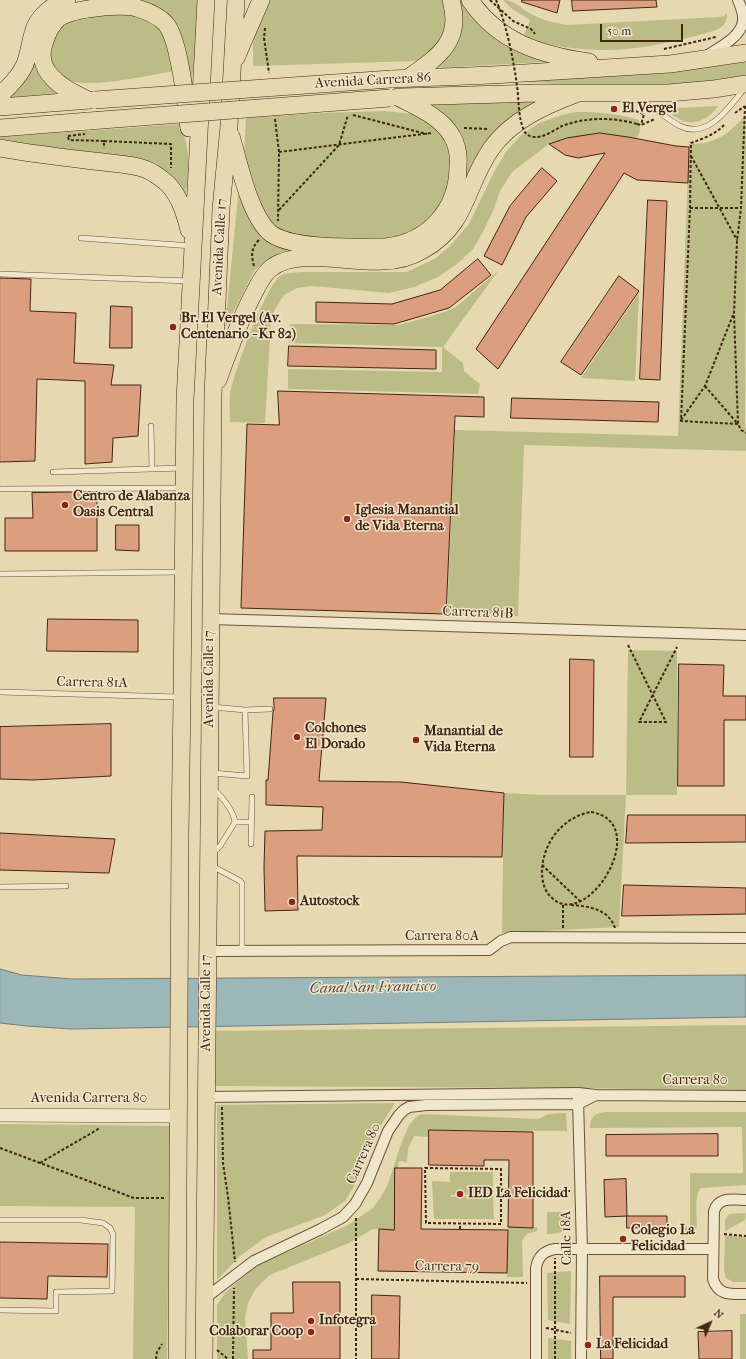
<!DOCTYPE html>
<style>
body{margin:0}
#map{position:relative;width:746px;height:1359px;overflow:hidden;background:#e6d8b1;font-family:"IM FELL French Canon",serif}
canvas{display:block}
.north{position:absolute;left:690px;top:1303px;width:40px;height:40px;-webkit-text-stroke:3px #efe6cc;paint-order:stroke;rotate:44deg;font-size:11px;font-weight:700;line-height:16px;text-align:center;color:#432513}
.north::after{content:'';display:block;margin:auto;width:14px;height:18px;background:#432513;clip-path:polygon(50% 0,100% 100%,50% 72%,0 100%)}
.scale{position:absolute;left:600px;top:24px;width:83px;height:18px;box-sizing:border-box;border:2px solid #432513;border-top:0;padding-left:5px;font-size:12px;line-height:14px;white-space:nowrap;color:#432513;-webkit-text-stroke:3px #efe6cc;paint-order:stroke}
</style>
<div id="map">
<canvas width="746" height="1359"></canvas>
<div class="north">N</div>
<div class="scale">50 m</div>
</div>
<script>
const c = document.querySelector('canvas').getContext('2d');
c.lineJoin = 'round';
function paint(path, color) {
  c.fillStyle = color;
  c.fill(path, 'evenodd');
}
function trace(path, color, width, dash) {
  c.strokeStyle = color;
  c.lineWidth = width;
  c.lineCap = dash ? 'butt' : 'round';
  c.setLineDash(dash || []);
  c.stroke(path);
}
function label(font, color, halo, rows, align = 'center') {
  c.font = font + ' "IM FELL French Canon",serif';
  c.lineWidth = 3;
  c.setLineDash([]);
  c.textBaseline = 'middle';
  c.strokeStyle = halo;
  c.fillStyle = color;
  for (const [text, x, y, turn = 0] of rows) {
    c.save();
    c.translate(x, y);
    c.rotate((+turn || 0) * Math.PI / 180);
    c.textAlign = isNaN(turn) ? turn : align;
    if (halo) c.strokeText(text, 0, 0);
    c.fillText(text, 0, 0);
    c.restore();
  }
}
paint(new Path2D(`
 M131,0H198L195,52L190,95L184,54Z
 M269,0H444L447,28L431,54L417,61L253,66V43L261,18Z
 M460,0L474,18L532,56L545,62L433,68L460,34L463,19Z
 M503,0C515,0 521,9 531,14C542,20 555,23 567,25L719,17L724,16L727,13C728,19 725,25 720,28C715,31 708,32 702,34C669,43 633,51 599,50C573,49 548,46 523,38L530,20L512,9Z
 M127,13L150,19L163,32L175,71C148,75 96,88 71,81C63,79 51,65 50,57C49,51 54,36 56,30L66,23L80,16Z
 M32,58L61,93L2,98Z
 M746,62V75C717,80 688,84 658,86C614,89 568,84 524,82L610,75L666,73Z
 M544,100L464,183C469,139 467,133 432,105Z
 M718,106C711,117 697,126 683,121C680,119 676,117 672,115L677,108Z
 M385,111L413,114L430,123L446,139L450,152V187L438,213L422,226L386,241L288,236L269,223L257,202L244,156L246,118L322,113Z
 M575,112C599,112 616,113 639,120L640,131L637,138L600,133L567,139L549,144L512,172L500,191L493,211L483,232L473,249L457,264L438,277L414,287L389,293L312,286L297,288L284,295L275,309L271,320L265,423L230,422C230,413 229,404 230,395C233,374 265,288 280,276C286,272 295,273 301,272H407L436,258L450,246L469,224L494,172L506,152L521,135L539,123L559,116Z
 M746,115L745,428H746V451L524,445L518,616L447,614L455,430L678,436L689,144C718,144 727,134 746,115Z
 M182,124L188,153V176L185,200L167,173L154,162L139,158L112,156L0,141V137Z
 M239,186L242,202L301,251L282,254L265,262L254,271L225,328Z
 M498,271L443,347L463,363L464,371L480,384L478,394L288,389V369L442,372V347L289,343L290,324L399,325L445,312L456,307Z
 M639,293L635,381L581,378Z
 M628,650L677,651V795H626L619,927L502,933L504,793L542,795H626Z
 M746,1025V1091L577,1088L215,1086L214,1031Z
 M395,1103L378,1130L357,1181L345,1201L325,1215L266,1237L240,1256L217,1280V1105Z
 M605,1112H746V1185L701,1188C694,1194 697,1216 697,1226C694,1233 689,1234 682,1235V1227H690V1173H743L742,1127L590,1128C591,1116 594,1114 605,1112Z
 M566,1113L567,1131L429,1130V1137L414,1136L408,1149L407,1162L399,1161L398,1168H395L394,1230L373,1229L349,1243L270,1275L262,1282L255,1290L248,1303L245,1317L248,1359H217V1305L225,1293L255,1267L348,1225L373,1208L381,1197L388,1184L401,1144L409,1125L416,1117L421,1114L538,1119L549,1114Z
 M0,1124L170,1126L167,1359H133L135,1207L0,1206Z
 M450,1172H493V1194L451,1195V1197L493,1196L494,1219H434L432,1181L450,1182Z
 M547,1212H569C569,1230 566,1234 547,1234Z
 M746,1213L745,1220L725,1231V1220L729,1214Z
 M508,1227H537V1231L527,1234L522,1241L523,1277H507Z
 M725,1235L746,1237V1282H733L726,1278L724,1270Z
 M571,1271L570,1324L548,1320L547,1273Z
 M740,1314H746V1359H740Z
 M548,1338L571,1341V1359H548Z`), '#bcbc87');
const water = new Path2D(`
 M0,969L22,975L72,979L746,975V1017L71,1029L27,1026L0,1023Z`);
paint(water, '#9cb7b8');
trace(water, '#787d76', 1);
const building = new Path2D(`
 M522,0H560L557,13L522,2Z
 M572,0H656L657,7L573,11Z
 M600,133L628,137L676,146L689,147L688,183L637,180L624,173L498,369L476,349L605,153L578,158L565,155L549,144L567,138Z
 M542,168L557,181L526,217L502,265L484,256L510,206Z
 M648,200L667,201L660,380L640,379Z
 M478,259L491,275L449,308L394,324L316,322V302L392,304L440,290Z
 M619,276L639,291L581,375L561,362Z
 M0,278L31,279L30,311L76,313L74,363L114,365L111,385H141L138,436L113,438L112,462L85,464V381L37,379L35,461L0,462Z
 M111,306L132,307V348H110Z
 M289,346L436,350V369L288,366Z
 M278,391L484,397V417L455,416L446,614L241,608L247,424L279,425Z
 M512,398L659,402L658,422L511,418Z
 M97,492V551H5V518H33L32,493Z
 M116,525H139V551L116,550Z
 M48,619L138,620V652L47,651Z
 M570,659L594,660L593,757H570Z
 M679,664L724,665L723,696H746V720H724V786H678Z
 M274,698H326L319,781L401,782L504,793L502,857L297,856L298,910L265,911L264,867L265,831L322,830L323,807L266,805V780H268L273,712L274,709Z
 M111,724V776L33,780L0,779V727Z
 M628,815H746V842L626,843Z
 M0,833L115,839L109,873L0,870Z
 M624,885L746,888V914L622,916Z
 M429,1130L533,1132V1228L508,1227L509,1160H484V1166L429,1165Z
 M718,1134V1156H606V1135Z
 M395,1168H422L421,1229L508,1230L507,1273L378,1271L379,1229L394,1230Z
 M626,1179L627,1216L605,1217L604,1180Z
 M627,1216H667V1227L627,1228Z
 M0,1242L108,1244L107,1277L48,1276L47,1299L0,1298Z
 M600,1276H685V1297H613V1359H601Z
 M293,1282H340V1359H253V1350H271V1313H293Z
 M372,1295L400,1296L399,1359H372Z
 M732,1331V1359H699L698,1332Z`);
paint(building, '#db9e7f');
trace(building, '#432513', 1);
const service = new Path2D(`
 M634,99C641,102 648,105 654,109C663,114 670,121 680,126C708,140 729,107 744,89
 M81,238L192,246
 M0,274L189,281
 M151,426L152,469
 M53,472L183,468
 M1,489L182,488
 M0,574L181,572
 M0,692L179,697
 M212,707L245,710L270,709
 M212,773L247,776L245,710
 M213,788C222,797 233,809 235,822L220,846L213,853
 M235,822H251
 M251,844L252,797
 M212,866L240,881L242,883V951
 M0,887L66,886
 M0,1220H81L103,1223L110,1228L113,1234L112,1291L56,1292V1311L0,1310`);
const minor = new Path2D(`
 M708,55C720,47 741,37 743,21C744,14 741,7 738,0
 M210,619L746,635
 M207,951L489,950L501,941L511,937L746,938
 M206,1097L578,1093L596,1095L746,1096
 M578,1099L582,1249L581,1359
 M746,1200C733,1200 719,1196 714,1211L713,1279C718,1296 731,1294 746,1294
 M204,1299L254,1261L321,1229L343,1217L355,1204L367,1183L388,1131L399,1115L404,1110L409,1107L426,1105L578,1104L596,1095
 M536,1359V1268C538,1257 543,1251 555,1249H713`);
const tertiary = new Path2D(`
 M0,1115L178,1116`);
const primary = new Path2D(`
 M470,0C498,42 541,55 589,62
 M236,58L261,0
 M408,78C438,57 463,41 451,0
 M391,79L492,75L670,64L746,53
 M0,95C10,86 20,76 25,64C29,54 30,43 33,33C37,17 52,5 67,0
 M401,97L538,93H668L714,89L746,84
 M88,100C76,94 61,88 52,77C43,68 40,56 44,44C47,34 51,24 59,18C73,8 121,4 137,8C147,11 159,16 166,24C180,41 186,105 189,128
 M0,107L90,100
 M0,128L89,121
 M231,136C239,163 249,213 269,232C289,250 359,247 386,247C429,242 458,209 458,166C459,156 457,145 452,136C440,116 418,108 398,97
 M0,148C34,154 68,158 103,162C116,164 132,164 145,169C153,172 161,178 168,184C180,197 185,214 189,230
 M218,380C229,350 240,319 255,291C259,283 263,275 270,269C296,247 350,264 383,261C397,261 411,257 423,250C468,225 465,186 491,149C511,120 546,105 578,93
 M177,1359L180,835L182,697L185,400L206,0
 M204,1359L213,395L221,209L229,126L236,0`);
trace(service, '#6c523a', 6);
trace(minor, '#6c523a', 12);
trace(tertiary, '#6c523a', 14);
trace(primary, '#432513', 18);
trace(new Path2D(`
 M490,0L513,21L531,29L535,34
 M265,28L264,38L269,73
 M664,49L716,37
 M745,106L741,208L737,241L734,313L738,424L741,430L746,433
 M626,108L644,114L641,125
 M735,113L745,106
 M353,115L427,134
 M275,119L279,152L278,221
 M637,124L641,125L655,119
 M724,125C716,134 702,139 691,143L690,208L681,421L738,424
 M464,128L489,129
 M68,137L69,140L104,141V148
 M104,141L171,144V168
 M279,152L431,133
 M691,156L737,240
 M690,208H741
 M279,210L339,145L348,115
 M254,266C251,255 251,248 259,240
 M705,386L737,423
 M681,420L705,386L733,315
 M628,645L666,722H639L677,647
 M591,812C654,822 588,932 552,898C544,891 542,881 542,871C543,842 563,817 591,812Z
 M542,865L580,901
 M563,905V928
 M571,905C588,906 609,909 615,928
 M222,1107L223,1163L228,1197L235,1262
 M0,1148L134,1198H164
 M40,1163L100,1128
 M501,1189V1224L426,1223L425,1168L501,1169V1189L509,1190
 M533,1190L570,1191
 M356,1218V1359
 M460,1229V1223
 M724,1234L746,1236
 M356,1279L527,1283
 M546,1328L571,1333
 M217,1350L228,1359
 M156,1359L157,1352L162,1344
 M233,1359L234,1288
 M555,1359V1258`), '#432513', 2, [3, 2]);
trace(service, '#efe6cc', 5);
trace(minor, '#efe6cc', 10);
trace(tertiary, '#efe6cc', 13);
trace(primary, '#e6d8b1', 17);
const primaryBridge = new Path2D(`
 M95,100L391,79
 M89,121L390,98`);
trace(primaryBridge, '#432513', 18, []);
trace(new Path2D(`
 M496,0C506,22 514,62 517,86C519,100 518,115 523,128C524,133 529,137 534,137C544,138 554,130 562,126C586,117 613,117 637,124
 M68,136L85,134`), '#432513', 2, [3, 2]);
trace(primaryBridge, '#e6d8b1', 17);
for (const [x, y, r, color] of [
 [614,109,4,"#8f2418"],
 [173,327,4,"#8f2418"],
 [65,505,4,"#8f2418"],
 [347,519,4,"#8f2418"],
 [297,737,4,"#8f2418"],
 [416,740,4,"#8f2418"],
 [292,902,4,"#8f2418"],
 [460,1194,4,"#8f2418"],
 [623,1239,4,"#8f2418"],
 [311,1321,4,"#8f2418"],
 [311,1332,4,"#8f2418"],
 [588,1345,4,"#8f2418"]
]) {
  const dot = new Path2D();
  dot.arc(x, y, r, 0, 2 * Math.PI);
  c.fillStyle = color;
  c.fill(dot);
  trace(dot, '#efe6cc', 1.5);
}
label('14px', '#432513', '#efe6cc', [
 ["Avenida Carrera 86",373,81,-3],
 ["Avenida Calle 17",220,247,-87],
 ["Carrera 81B",478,613,2],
 ["Avenida Calle 17",210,679,-90],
 ["Carrera 81A",92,683,1],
 ["Carrera 80A",442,937],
 ["Avenida Calle 17",207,1003,-90],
 ["Carrera 80",695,1081],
 ["Avenida Carrera 80",89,1099],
 ["Carrera 80",364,1154,-66],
 ["Calle 18A",567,1238,-91],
 ["Carrera 79",447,1267,1]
]);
label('bold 14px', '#432513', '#efe6cc', [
 ["El Vergel",622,109],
 ["Br. El Vergel (Av.",181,319],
 ["Centenario - Kr 82)",181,335],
 ["Centro de Alabanza",73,497],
 ["Oasis Central",73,513],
 ["Iglesia Manantial",355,511],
 ["de Vida Eterna",355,527],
 ["Colchones",305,729],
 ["El Dorado",305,745],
 ["Manantial de",424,732],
 ["Vida Eterna",424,748],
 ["Autostock",300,902],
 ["IED La Felicidad",468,1194],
 ["Colegio La",631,1231],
 ["Felicidad",631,1247],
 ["Infotegra",319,1321],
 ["Colaborar Coop",303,1332,"right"],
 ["La Felicidad",596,1345]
], 'left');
label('italic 15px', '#594a3c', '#efe6cc', [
 ["Canal San Francisco",373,988,-1]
]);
</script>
